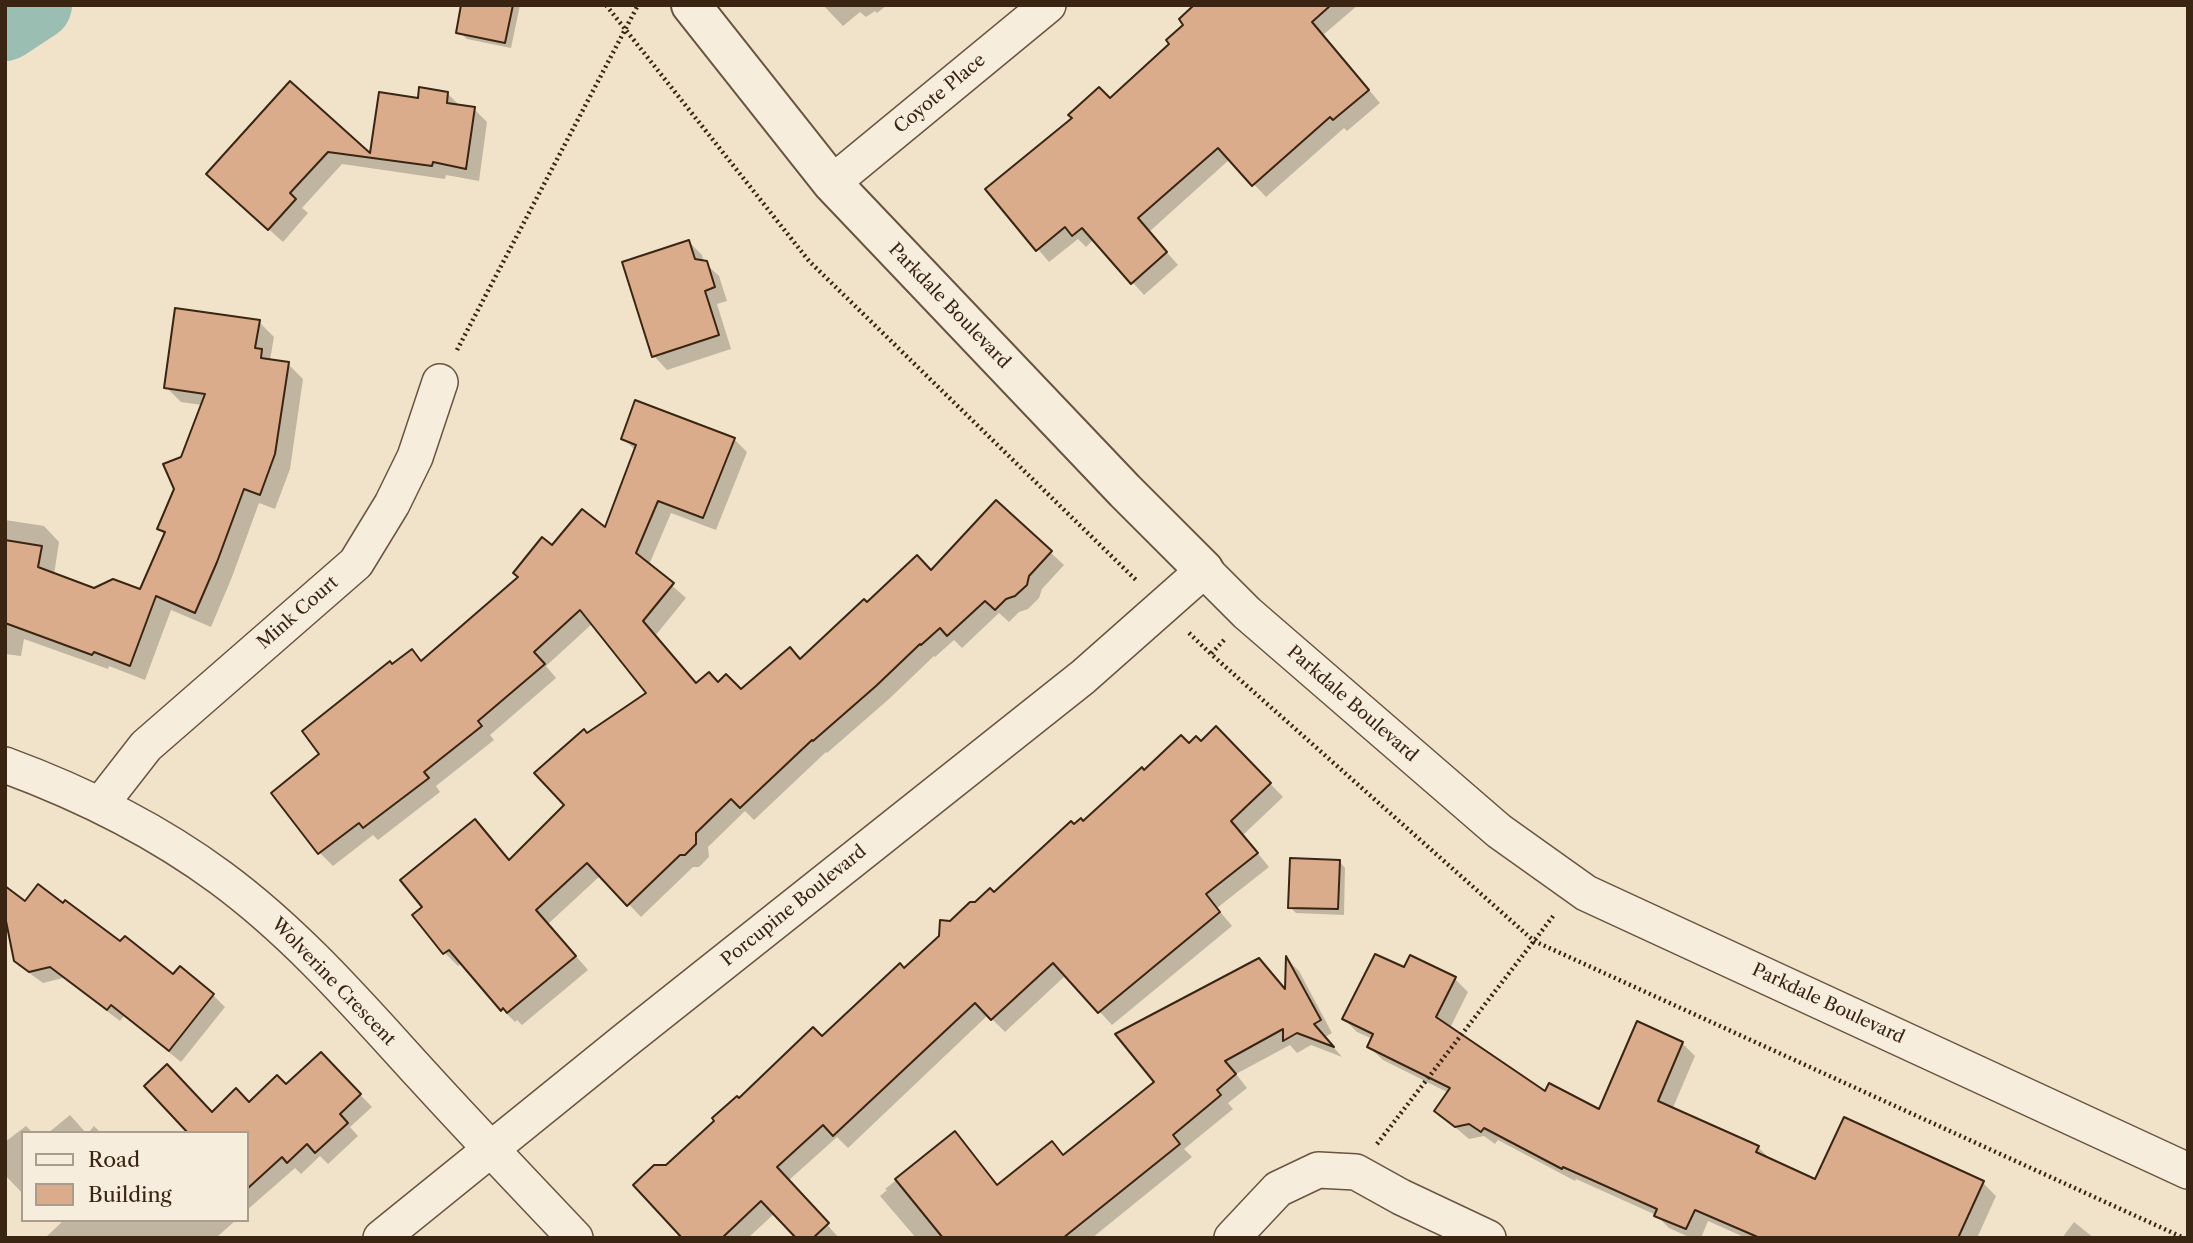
<!DOCTYPE html>
<style>
body{margin:0}
#map{position:relative;width:2193px;height:1243px;overflow:hidden;background:#f1e3c9;font-family:"Libre Caslon Text",serif}
canvas{display:block}
.frame{position:absolute;inset:0;border:7px solid #3a2512;pointer-events:none}
.legend{position:absolute;left:21px;top:1131px;width:228px;height:91px;box-sizing:border-box;background:#f6eddc;border:2px solid #ab9d8b;margin:0;padding:9px 12px;list-style:none;font-size:21px;color:#3a2512}
.legend li{display:flex;align-items:center;gap:14px;height:35px}
.legend b{width:35px;border:2px solid #ab9d8b}
</style>
<div id="map">
<canvas width="2193" height="1243"></canvas>
<div class="frame"></div>
<ul class="legend">
<li><b style="height:9px;background:#f6eddc"></b>Road</li>
<li><b style="height:19px;background:#daac8b"></b>Building</li>
</ul>
</div>
<script>
const c = document.querySelector('canvas').getContext('2d');
c.lineJoin = 'round';
function paint(path, color) {
  c.fillStyle = color;
  c.fill(path, 'evenodd');
}
function trace(path, color, width, dash) {
  c.strokeStyle = color;
  c.lineWidth = width;
  c.lineCap = dash ? 'butt' : 'round';
  c.setLineDash(dash || []);
  c.stroke(path);
}
function label(font, color, halo, rows, align = 'center') {
  c.font = font + ' "Libre Caslon Text",serif';
  c.lineWidth = 5;
  c.setLineDash([]);
  c.textBaseline = 'middle';
  c.strokeStyle = halo;
  c.fillStyle = color;
  for (const [text, x, y, turn = 0] of rows) {
    c.save();
    c.translate(x, y);
    c.rotate((+turn || 0) * Math.PI / 180);
    c.textAlign = isNaN(turn) ? turn : align;
    if (halo) c.strokeText(text, 0, 0);
    c.fillText(text, 0, 0);
    c.restore();
  }
}
paint(new Path2D(`
 M463,5H520L511,48L467,39L460,33Z
 M823,5H887L877,13L875,11L866,17L860,12L843,26Z
 M1209,5H1358L1323,35L1380,103L1347,131L1344,128L1266,197L1230,159L1149,232L1178,265L1144,295L1094,239L1086,247L1078,239L1049,262L987,189L1110,101L1172,44Z
 M290,84L371,156L419,100L447,93L461,107L474,109L487,122L479,181L446,175L445,179L342,164L302,208L308,213L283,242L222,187Z
 M689,242L702,255L704,262L719,276L727,301L717,304L731,349L667,370L654,356Z
 M259,322L274,337L270,360L288,364L303,379L290,469L275,509L259,503L232,577L211,627L171,610L145,680L109,666L108,669L24,639L21,656L5,654V520L44,526L59,542L54,575L94,590L141,591L165,535L159,529L175,489L182,458L202,405L181,402L166,387Z
 M623,438L734,439L747,452L716,530L671,513L649,565L686,598L655,636L697,685L718,684L741,691L801,661L867,604L931,572L996,502L1064,565L1042,589L1039,598L1028,609L1019,612L1009,622L999,613L962,648L954,640L935,657L934,656L889,699L827,753L826,752L754,820L745,811L708,847L709,857L699,867H693L641,917L601,875L548,924L588,970L522,1025L517,1020L515,1022L502,1009L462,962L458,966L445,953L414,915L424,907L475,821L510,862L566,805L587,735L648,693L593,623L546,666L556,678L490,735L494,740L436,786L440,792L378,840L373,835L333,866L320,853L273,793L322,755L393,666L411,651L422,662L552,547L605,530L636,451Z
 M1229,741L1283,797L1243,835L1269,867L1217,908L1232,926L1112,1025L1066,975L1005,1032L988,1015L848,1148L837,1137L788,1181L839,1238H798L775,1213L748,1238H684L666,1167L739,1100L822,1039L904,970L941,936L950,923L975,903L994,895L1074,826L1083,823L1144,772L1189,745Z
 M1339,861L1345,868L1344,915L1296,913L1290,907Z
 M5,888L25,903L121,943L174,977L213,995L225,1007L181,1062L124,1016L120,1021L63,978L43,983L28,972L15,960L7,917L5,920Z
 M1259,960L1286,991L1288,960L1299,971L1332,1033L1325,1037L1342,1057L1311,1045L1297,1053L1290,1045L1236,1074L1247,1088L1228,1103L1233,1109L1184,1149L1192,1157L1092,1238H916L880,1196L887,1190L885,1189L954,1134L967,1147L999,1186L1052,1144L1065,1156L1156,1082Z
 M1405,970L1455,979L1468,992L1450,1028L1546,1094L1600,1111L1682,1043L1695,1056L1672,1110L1758,1147L1771,1160L1815,1181L1983,1183L1996,1196L1978,1236L1981,1238H1746L1708,1221L1701,1238H1691L1669,1228L1656,1215L1576,1179L1575,1181L1498,1140L1495,1144L1484,1136L1469,1139L1436,1111L1449,1093L1383,1060L1369,1047L1373,1039L1357,1032L1344,1019Z
 M321,1054L372,1107L350,1127L358,1136L328,1164L320,1156L301,1174L295,1168L247,1210V1133L213,1114L250,1104L286,1086Z
 M70,1115L86,1133H48Z
 M26,1126L33,1133H23V1194L5,1175V1142Z
 M94,1126L101,1133H88Z
 M64,1220H236L216,1238H45Z
 M2074,1222L2094,1238H2062Z`), '#0003');
trace(new Path2D(`
 M5,26L37,5`), '#9bbeb2', 70);
const building = new Path2D(`
 M461,5H513L505,43L456,33Z
 M1194,5H1331L1312,22L1369,90L1333,120L1330,117L1252,186L1218,148L1138,218L1167,252L1131,284L1082,228L1072,236L1065,227L1036,251L985,189L1072,118L1068,115L1099,87L1110,98L1169,44L1166,40L1183,25L1179,19Z
 M290,81L370,153L379,92L418,98L419,87L448,92L447,103L475,107L466,169L433,162L432,166L328,152L290,193L296,199L268,230L206,174Z
 M689,240L695,259L707,261L715,287L705,291L719,335L652,357L622,262Z
 M175,308L260,320L255,348L262,349L261,358L289,362L275,454L260,495L244,489L217,562L195,613L156,596L130,666L94,652L92,655L5,623V540L42,546L38,567L94,588L113,579L140,589L165,532L157,529L174,489L163,464L181,457L205,394L164,388Z
 M635,400L735,438L703,518L658,501L636,553L674,583L643,621L696,683L709,672L718,682L726,674L741,689L790,647L800,659L864,599L867,602L917,555L931,570L996,500L1052,551L1029,576L1027,585L1015,596L1006,599L995,610L985,601L947,636L940,628L921,645L920,644L876,686L813,741L812,740L740,808L731,799L696,833V844L685,855H680L627,906L587,863L536,910L576,956L507,1013L503,1008L501,1011L449,950L443,954L412,915L422,907L400,880L475,819L509,860L564,805L534,773L584,729L587,733L646,693L580,610L534,652L545,664L478,721L482,726L424,772L429,778L363,828L359,823L318,854L271,793L319,754L302,731L390,661L392,664L412,649L421,661L518,577L513,573L542,537L552,545L582,509L605,527L636,445L621,439Z
 M1216,726L1271,783L1231,821L1258,853L1206,894L1220,912L1098,1013L1053,963L991,1020L975,1003L833,1136L823,1125L777,1167L829,1223L813,1238H796L761,1201L722,1238H682L633,1185L654,1165H666L714,1121L712,1118L737,1096L739,1098L813,1027L822,1036L900,963L904,968L939,936L940,920L950,921L970,902H975L990,888L994,892L1071,821L1074,824L1081,818L1083,821L1142,767L1144,770L1181,735L1189,743L1196,736L1201,741Z
 M1290,858L1340,860L1338,909L1288,908Z
 M38,884L63,903L65,900L120,941L125,936L173,974L180,966L214,994L169,1051L111,1005L107,1010L50,967L29,972L14,961L5,916V886L25,901Z
 M1375,954L1404,967L1410,955L1456,977L1436,1017L1545,1091L1549,1083L1599,1109L1637,1021L1683,1042L1658,1101L1759,1146L1756,1152L1815,1179L1844,1117L1984,1181L1958,1238H1760L1695,1210L1686,1229L1654,1216L1657,1209L1563,1167L1562,1169L1484,1128L1481,1132L1469,1124L1455,1127L1434,1111L1450,1088L1367,1047L1373,1034L1342,1019Z
 M1286,956L1321,1020L1314,1024L1334,1047L1297,1033L1283,1041V1029L1225,1061L1236,1074L1217,1090L1221,1095L1173,1135L1180,1144L1063,1238H943L895,1179L955,1131L997,1185L1052,1141L1063,1155L1154,1082L1115,1034L1259,958L1285,989Z
 M321,1052L361,1094L340,1114L348,1123L315,1153L307,1144L287,1163L282,1157L247,1189V1133H188L144,1086L167,1064L212,1112L236,1088L249,1102L277,1075L286,1084Z`);
paint(building, '#daac8b');
trace(building, '#3a2512', 2);
const minor = new Path2D(`
 M832,183L1048,5
 M5,765C81,793 156,830 221,878C298,935 358,1005 422,1075C472,1130 524,1184 575,1238
 M100,805L146,746L356,563L392,504L415,457L440,382
 M381,1238L627,1039L1083,677L1204,570L1247,613L1499,831L1586,893L2188,1171
 M1232,1238L1278,1189L1318,1170L1356,1172L1401,1197L1488,1238`);
const tertiary = new Path2D(`
 M691,5L832,183L1125,491L1204,570`);
trace(minor, '#685440', 38);
trace(tertiary, '#685440', 42);
trace(new Path2D(`
 M606,5L809,261L1136,580
 M457,350L638,5
 M1189,633L1211,654
 M1224,640L1211,654L1534,941L2184,1238
 M1377,1144L1554,915`), '#3a2512', 4.5, [2, 3.5]);
trace(minor, '#f6eddc', 35);
trace(tertiary, '#f6eddc', 38);
label('18px', '#3a2512', '#f6eddc', [
 ["Coyote Place",940,94,-40],
 ["Parkdale Boulevard",949,306,46],
 ["Mink Court",298,613,-41],
 ["Parkdale Boulevard",1352,704,41],
 ["Porcupine Boulevard",794,906,-39],
 ["Wolverine Crescent",333,982,46],
 ["Parkdale Boulevard",1828,1004,25]
]);
</script>
